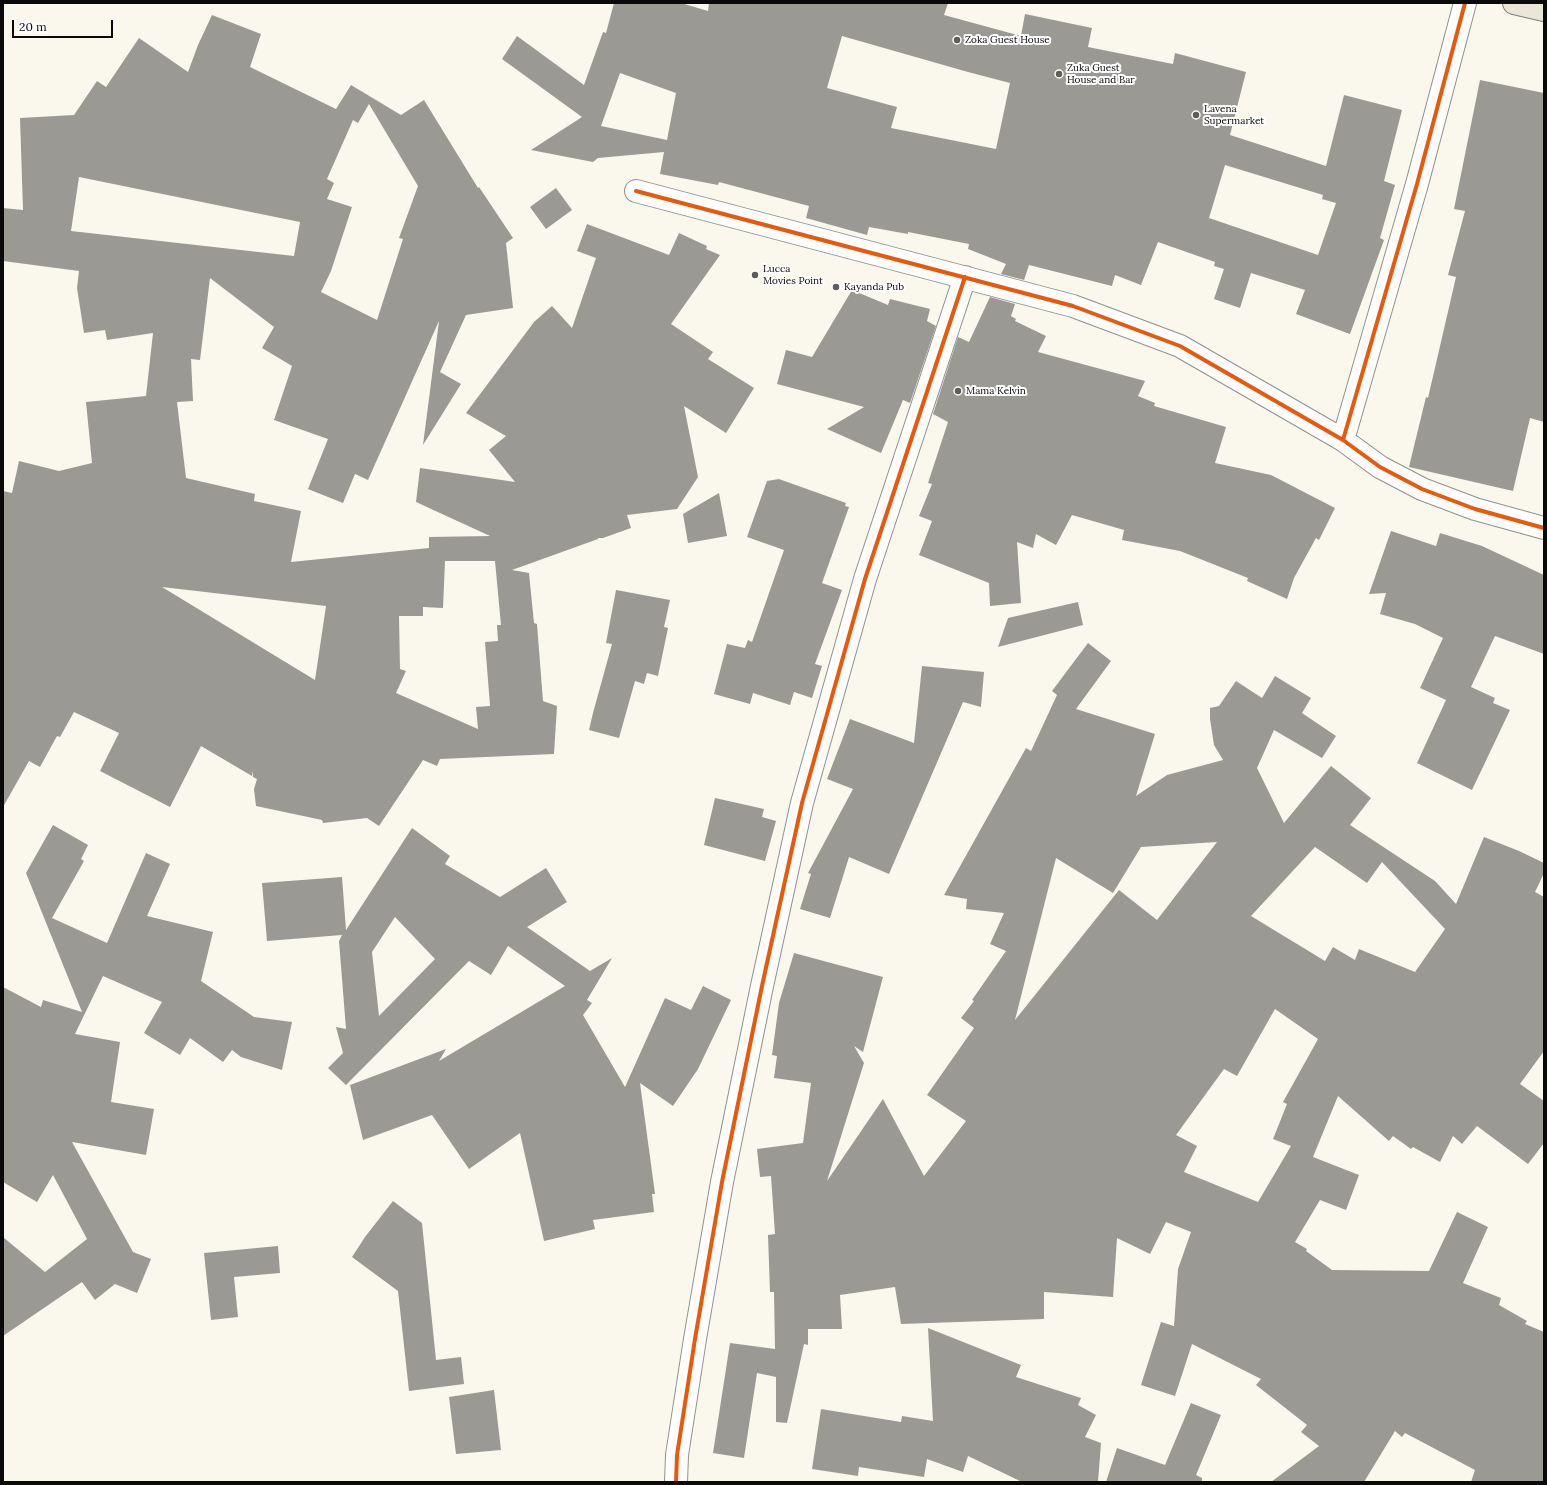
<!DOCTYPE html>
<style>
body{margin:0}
#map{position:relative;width:1547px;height:1485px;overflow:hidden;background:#faf8ed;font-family:Lora,serif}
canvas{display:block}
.frame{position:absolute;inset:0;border:4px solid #0a0a0a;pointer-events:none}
.scale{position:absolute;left:12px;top:20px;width:101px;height:18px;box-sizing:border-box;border:2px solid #0a0a0a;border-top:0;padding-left:5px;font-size:12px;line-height:14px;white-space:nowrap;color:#0a0a0a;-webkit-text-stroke:3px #fff;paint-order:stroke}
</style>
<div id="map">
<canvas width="1547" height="1485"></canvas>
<div class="frame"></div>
<div class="scale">20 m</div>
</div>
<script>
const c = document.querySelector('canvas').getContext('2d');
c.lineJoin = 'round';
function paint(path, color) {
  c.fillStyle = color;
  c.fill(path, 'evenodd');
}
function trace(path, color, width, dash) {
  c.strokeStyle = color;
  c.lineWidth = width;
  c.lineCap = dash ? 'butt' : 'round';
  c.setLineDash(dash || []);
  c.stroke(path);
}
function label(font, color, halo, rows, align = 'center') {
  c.font = font + ' Lora,serif';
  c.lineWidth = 4;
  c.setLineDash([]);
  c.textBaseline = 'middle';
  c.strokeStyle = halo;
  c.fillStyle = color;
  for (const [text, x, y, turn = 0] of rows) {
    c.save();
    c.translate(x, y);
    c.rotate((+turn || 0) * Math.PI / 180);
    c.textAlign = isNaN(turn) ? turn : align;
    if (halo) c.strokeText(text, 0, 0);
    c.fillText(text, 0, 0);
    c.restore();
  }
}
paint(new Path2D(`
 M614,3H681L708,11L709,3H948L944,15L1021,36L1025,14L1092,28L1088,47L1173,64L1175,53L1246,72L1230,135L1326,166L1344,95L1402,110L1384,181L1395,185L1380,238L1384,240L1350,334L1296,314L1305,290L1251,273L1240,308L1214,299L1224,269L1214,266L1215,262L1158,242L1141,285L1115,275L1112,286L1029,265L1024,280L1001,274L1006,264L968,249L969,244L908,232V234L869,227L867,235L806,218L809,206L719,182L718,185L660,174L664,152L598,158L593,162L531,150L582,117L502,59L517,36L584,85L603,32L606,33ZM842,36L968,72L1010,83L996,149L891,128L897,107L827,88ZM620,73L676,93L667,140L601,126ZM1225,165L1323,195L1322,199L1336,203L1318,255L1209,218Z
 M212,15L261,34L250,67L336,109L351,85L401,115L424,100L478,188L479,187L513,238L506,243L513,308L466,315L440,372L461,384L423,445L439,321L368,480L355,474L343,503L308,489L328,439L274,420L292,366L262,348L274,327L210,278L200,360L191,359L193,401L177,402L186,478L255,494L254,501L301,511L291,562L429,548V537L490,536L416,502L420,468L515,482L489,450L506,436L466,413L534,322L552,306L572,328L596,258L577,251L587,224L669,255L679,233L707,246L706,249L720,255L671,324L713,352L708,359L754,388L726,433L684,406L698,477L677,509L627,515L631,528L603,538H598V539L512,570L529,573L534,623L537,624L543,701L557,706L554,754L440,759L437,766L423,760L379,826L367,818L323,823L322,820L256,806L254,789L257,779L253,777V771L252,776L201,746L170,807L100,771L119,733L74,712L60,737L57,736L40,767L29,761L3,807V491L12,493L19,461L59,471L92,463L86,402L146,396L153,333L107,340L105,330L84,333L77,288L79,271L3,261V208L23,210L20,118L74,115L97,81L106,87L139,38L188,72L198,45ZM369,104L418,186L399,238L403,239L377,320L321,292L331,271L352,207L327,199L334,183L327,179L353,120L358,123ZM79,177L300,222L294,256L71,231ZM445,561H495L501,625H497L498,641L485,642L490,706L476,707L478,729L396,693L406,671L400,669L399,616H423V607L443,608ZM162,587L326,606L315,680Z
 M1480,80L1544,93V422L1530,418L1513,491L1409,467L1426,397L1428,398L1456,277L1448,275L1465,211L1454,209Z
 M556,188L572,210L546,229L530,207Z
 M852,290L888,305L890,299L930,309L927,321L936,326L910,403L903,400L881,453L827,429L864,407L777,384L786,350L812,357Z
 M990,297L1015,304L1011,316L1016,319L1015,321L1046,336L1038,352L1145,381L1138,396L1155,403L1154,406L1226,427L1215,463L1271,475L1335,508L1319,540L1316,538L1294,578L1287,599L1247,581L1248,578L1180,551L1122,540L1124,530L1072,515L1056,545L1036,534L1033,548L1017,542L1021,603L990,606L989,583L919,555L932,521L919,516L932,484L928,483L948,422L933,414L958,337L969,342Z
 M779,479L846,503L845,506L849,507L822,583L842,590L815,664L822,666L812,698L794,692L790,705L753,693L750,704L714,694L727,644L745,648L748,640L752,642L784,550L747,537L767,481Z
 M719,493L727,536L688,543L683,514Z
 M1391,531L1436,546L1440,533L1482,546L1544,575V654L1495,636L1471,687L1495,698L1493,703L1510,710L1472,790L1417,763L1446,700L1420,688L1443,638L1415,624L1380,614L1386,593L1369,594Z
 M616,590L670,600L664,627L668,628L658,676L647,673L644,684L635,681L619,738L589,730L593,713L612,644L606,643Z
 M1078,602L1083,625L998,647L1008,618Z
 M1088,643L1111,661L1076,709L1155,734L1136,796L1167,775L1223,760L1214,745L1210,719V708L1219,706L1236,681L1262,698L1275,676L1311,698L1302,713L1336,736L1322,758L1274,730L1257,768L1284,823L1331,766L1371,798L1350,825L1435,881L1456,904L1484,837L1519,851L1544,863V873L1535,892L1544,897V1051L1520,1084L1544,1101V1143L1528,1164L1477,1126L1462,1144L1453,1136L1440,1162L1413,1147L1411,1149L1393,1136L1389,1141L1338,1096L1313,1157L1359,1175L1346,1210L1320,1200L1295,1242L1307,1249L1306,1251L1332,1270L1429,1271L1457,1212L1488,1227L1463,1283L1501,1298L1499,1305L1527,1321L1525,1324L1544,1332V1482H1471L1475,1470L1405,1433L1402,1437L1395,1431L1364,1482H1271L1319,1446L1301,1432L1307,1425L1256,1385L1261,1379L1192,1344L1175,1396L1141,1385L1161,1322L1174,1326L1178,1269L1191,1232L1166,1222L1150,1254L1117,1238L1113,1297L1044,1292V1319L901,1324L895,1287L840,1295L842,1329H808V1345L804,1344L787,1423L776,1422V1377L757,1373L744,1458L713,1453L730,1343L775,1349L774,1292H770L768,1235L775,1234L771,1176L760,1177L757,1149L803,1143L811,1083L774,1078L777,1056L772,1055L779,1003L794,953L883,977L863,1052L854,1046L864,1063L827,1181L883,1099L924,1176L966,1121L927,1095L974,1028L961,1018L974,1001L972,1000L1006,951L990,944L1004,913L966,909L967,899L944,895L1026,748L1031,751L1057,695L1052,691ZM1217,842L1157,920L1119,890L1015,1020L1056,858L1113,893L1141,847ZM1315,847L1367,883L1382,862L1445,929L1415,972L1359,949L1355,960L1333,947L1325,961L1251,916ZM1275,1009L1318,1039L1283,1102L1287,1104L1273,1139L1291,1146L1258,1202L1184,1172L1197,1146L1176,1135L1224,1069L1237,1076Z
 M922,666L984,672L981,707L963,702L889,874L849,857L830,918L800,909L811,874L808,873L853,789L827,779L850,719L914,743Z
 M715,798L764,809L762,817L776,821L765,861L704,845Z
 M53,825L88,845L81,859L84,861L52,918L107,943L146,853L170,864L147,916L213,932L201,981L254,1017L292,1022L282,1070L241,1057L232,1050L223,1062L190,1038L180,1055L144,1033L162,1002L103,976L75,1034L120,1042L111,1102L154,1109L146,1155L72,1142L133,1252L151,1259L137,1293L115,1284L95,1300L82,1282L3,1336V1237L45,1272L87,1239L53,1175L37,1202L3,1182V987L41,1007L43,1000L82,1012L26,873Z
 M412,828L450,856L445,864L500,897L546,868L567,902L527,927L590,971L612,958L587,1000L592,1003L583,1015L625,1087L665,998L691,1010L703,986L731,1000L698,1069L673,1106L640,1083L655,1194H652L654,1212L593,1220L595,1229L544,1241L520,1133L469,1169L432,1115L363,1140L350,1085L446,1049L439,1061L565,986L508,946L491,975L469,961L346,1085L328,1068L343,1053L336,1027L346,1029L339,941L342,935L267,941L262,883L342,877L346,930ZM395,917L435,959L379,1016L372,952Z
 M393,1201L422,1223L436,1360L461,1357L464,1384L409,1391L398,1291L352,1257L365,1237Z
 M278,1246L280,1273L234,1277L238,1317L211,1320L204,1253Z
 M928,1328L1021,1365L1016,1377L1081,1398L1078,1405L1096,1415L1085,1437L1101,1443L1098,1482H1022L968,1456L963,1472L927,1459L924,1477L859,1467L858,1476L812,1469L821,1409L901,1422L902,1416L933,1421Z
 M494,1390L501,1450L456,1454L449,1397Z
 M1191,1403L1221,1415L1196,1475L1202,1478V1482H1106L1117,1448L1165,1465Z`), '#9b9994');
const minor = new Path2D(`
 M636,191L1073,306L1180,346L1343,440L1380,467L1422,489L1475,509L1544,528
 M1343,440L1417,184L1465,3
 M676,1482L677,1455L695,1339L722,1182L762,986L802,803L865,579L965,277`);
const major = new Path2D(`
 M1514,3L1544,10`);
trace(minor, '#92918c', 24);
trace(major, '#7f7e7a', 24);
trace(minor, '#fefefc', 22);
trace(major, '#ebe7d7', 22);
trace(new Path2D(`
 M636,191L1073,306L1180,346L1343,440L1380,467L1422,489L1475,509L1544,528
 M1343,440L1417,184L1465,3
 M676,1482L677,1455L695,1339L722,1182L762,986L802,803L865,579L965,277`), '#e8590c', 4);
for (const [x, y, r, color] of [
 [957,40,4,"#5e5d59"],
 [1059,74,4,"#5e5d59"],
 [1196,115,4,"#5e5d59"],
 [755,275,4,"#5e5d59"],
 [836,287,4,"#5e5d59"],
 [958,391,4,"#5e5d59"]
]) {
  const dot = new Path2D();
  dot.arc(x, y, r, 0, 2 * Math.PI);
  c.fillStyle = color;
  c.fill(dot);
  trace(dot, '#fff', 1.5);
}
label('10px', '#0a0a0a', '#fff', [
 ["Zoka Guest House",965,40],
 ["Zuka Guest",1067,68],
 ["House and Bar",1067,80],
 ["Lavena",1204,109],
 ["Supermarket",1204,121],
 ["Lucca",763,269],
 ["Movies Point",763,281],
 ["Kayanda Pub",844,287],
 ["Mama Kelvin",966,391]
], 'left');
</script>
